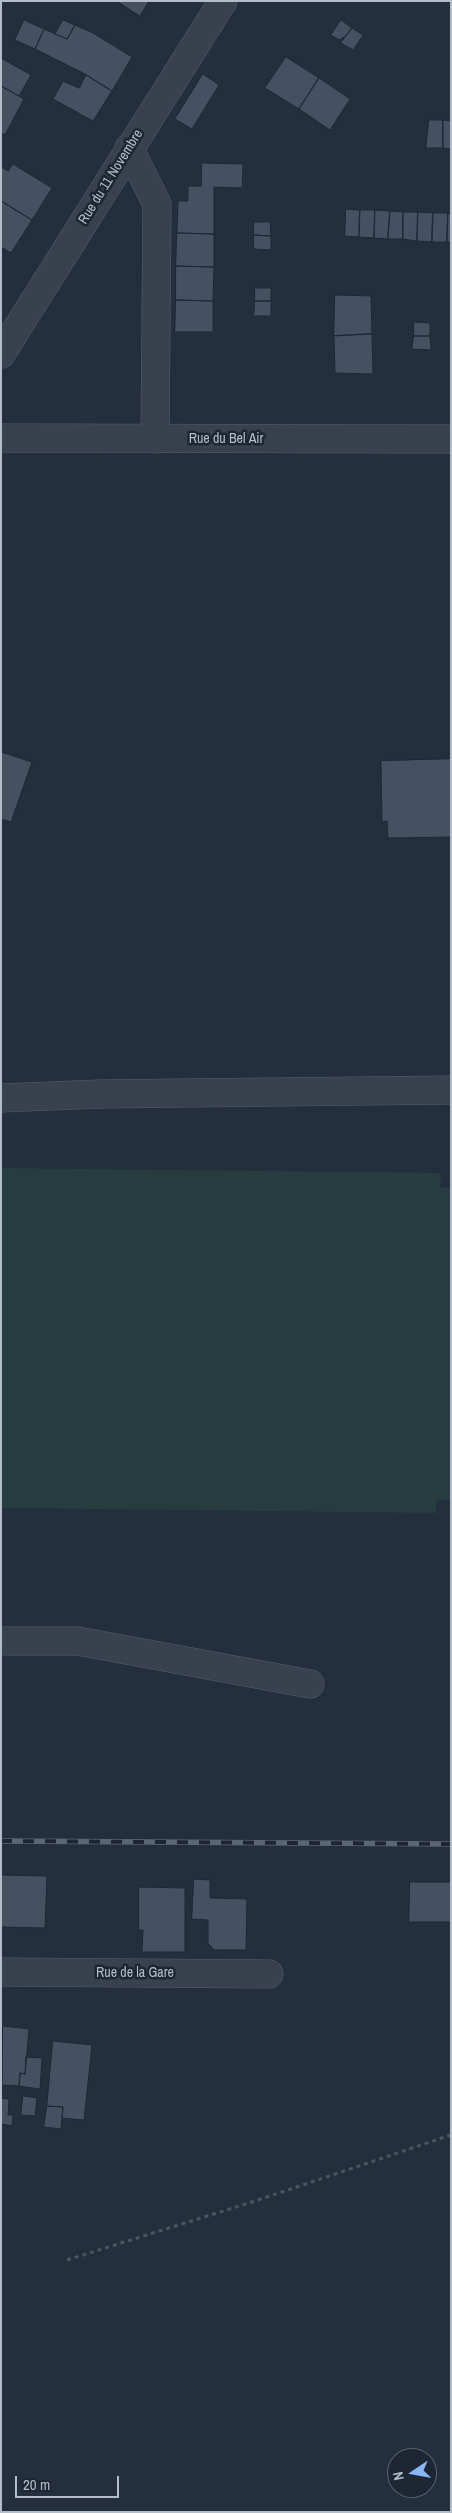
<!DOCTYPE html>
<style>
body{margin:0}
#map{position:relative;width:452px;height:2513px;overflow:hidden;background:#242f3e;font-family:"Archivo Narrow",sans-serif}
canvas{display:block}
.frame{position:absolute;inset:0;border:2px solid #b4bcc9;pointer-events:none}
.north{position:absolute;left:387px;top:2448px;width:50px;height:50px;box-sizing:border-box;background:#1d2633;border:1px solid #59626f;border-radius:50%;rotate:258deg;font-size:14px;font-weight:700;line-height:20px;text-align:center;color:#b4bcc9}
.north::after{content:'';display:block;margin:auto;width:18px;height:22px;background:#8ab4f8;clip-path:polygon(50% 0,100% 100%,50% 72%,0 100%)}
.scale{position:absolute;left:15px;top:2476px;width:104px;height:22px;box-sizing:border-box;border:2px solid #b4bcc9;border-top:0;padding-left:6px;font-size:15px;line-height:18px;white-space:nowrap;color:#b4bcc9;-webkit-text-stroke:4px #1d2633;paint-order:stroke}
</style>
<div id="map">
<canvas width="452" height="2513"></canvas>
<div class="frame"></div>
<div class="north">N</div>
<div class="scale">20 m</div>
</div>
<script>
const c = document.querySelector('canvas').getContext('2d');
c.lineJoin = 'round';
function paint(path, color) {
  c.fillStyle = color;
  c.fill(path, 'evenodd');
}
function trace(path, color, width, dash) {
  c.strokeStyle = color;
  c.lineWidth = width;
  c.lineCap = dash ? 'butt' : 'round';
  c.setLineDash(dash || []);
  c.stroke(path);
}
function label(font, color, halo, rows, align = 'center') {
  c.font = font + ' "Archivo Narrow",sans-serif';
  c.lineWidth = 5;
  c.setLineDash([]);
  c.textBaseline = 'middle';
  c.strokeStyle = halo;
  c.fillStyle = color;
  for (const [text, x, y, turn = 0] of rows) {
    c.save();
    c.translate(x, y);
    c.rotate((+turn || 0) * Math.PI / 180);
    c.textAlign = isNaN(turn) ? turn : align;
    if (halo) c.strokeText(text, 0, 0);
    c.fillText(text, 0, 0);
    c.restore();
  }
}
paint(new Path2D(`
 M1,1168L441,1173L440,1187L451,1188V1500H437L436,1513L1,1508Z`), '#263c3f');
const building = new Path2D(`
 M117,1H149L140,16Z
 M24,20L44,29L35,49L15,40Z
 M63,20L75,25L67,39L55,34Z
 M341,20L352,28L346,36L339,40L331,35Z
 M75,25L93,33L132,57L112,91L85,74L35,49L44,29L67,39Z
 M352,28L363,35L353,50L341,43Z
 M286,57L319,78L299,109L265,88Z
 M1,58L31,75L19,96L1,86Z
 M203,74L219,85L192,129L175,119Z
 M86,75L112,91L93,121L53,99L63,81L79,88Z
 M319,78L350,99L330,130L299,109Z
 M1,86L24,99L5,135L1,133Z
 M429,120H443V148H426Z
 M443,120L451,121V149L443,148Z
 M202,163L243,164L242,188L214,187V234L177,233L178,201H188V186H201Z
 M13,164L52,188L32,220L1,201V167L8,171Z
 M1,201L32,220L11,253L1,247Z
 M346,209L360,210L359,237L345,236Z
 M360,210H375L374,238L359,237Z
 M375,210L390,211L388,239L374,238Z
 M390,211L403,212V239H388Z
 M403,212H418L417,241L403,239Z
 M418,212L433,213L432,242L417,241Z
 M433,213H448L447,242H432Z
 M448,213L451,214V242H447Z
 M254,222H270L271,236L254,235Z
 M177,233L214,234V267L176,266Z
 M254,235L271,236V250L254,249Z
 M176,266L214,267L213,301L176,300Z
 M255,288H271V301H255Z
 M335,295L371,296L372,334L334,336Z
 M176,300L213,301V332H175Z
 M255,301H271V316H254Z
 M414,322L430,323V336H414Z
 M372,334L373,374L335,373L334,336Z
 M414,336H430L431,350L412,349Z
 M1,752L32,762L11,822L1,819Z
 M451,759V837L388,838L387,821L382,822L381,761Z
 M1,1875L47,1876L45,1928L1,1927Z
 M194,1879L210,1880V1898L247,1899L246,1950H214L208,1943V1920L192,1919Z
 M410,1882H451V1922H409Z
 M139,1887L185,1888V1952H142L143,1930H139Z
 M3,2026L29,2029L25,2074L20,2073L19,2086L3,2085L2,2093Z
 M53,2041L92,2045L84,2120L62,2118L63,2107L47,2106Z
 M26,2057L42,2058L40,2089L19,2086L20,2073L25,2074Z
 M23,2096L37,2098L35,2116L21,2115Z
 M1,2098L9,2099L8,2115H13L12,2126L1,2124Z
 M47,2106L63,2107L61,2129L44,2127Z`);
paint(building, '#455162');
trace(building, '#1f2835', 1);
const minor = new Path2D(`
 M129,148L157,204L155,439
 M1,354L223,1
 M1,438L451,439
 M1,1098L99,1094L451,1090
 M1,1641H78L310,1684
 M1,1972L269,1974`);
trace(minor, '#565f6c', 29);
trace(new Path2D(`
 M67,2260L252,2202L451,2135`), '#44595c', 3, [4, 4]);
trace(minor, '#38414e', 28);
const rail = new Path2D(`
 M1,1841L451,1844`);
trace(rail, '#5a6575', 5.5);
trace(rail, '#1d2633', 4, [11]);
label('14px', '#b4bcc9', '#1d2633', [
 ["Rue du 11 Novembre",111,177,-58],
 ["Rue du Bel Air",226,439],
 ["Rue de la Gare",135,1973]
]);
</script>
